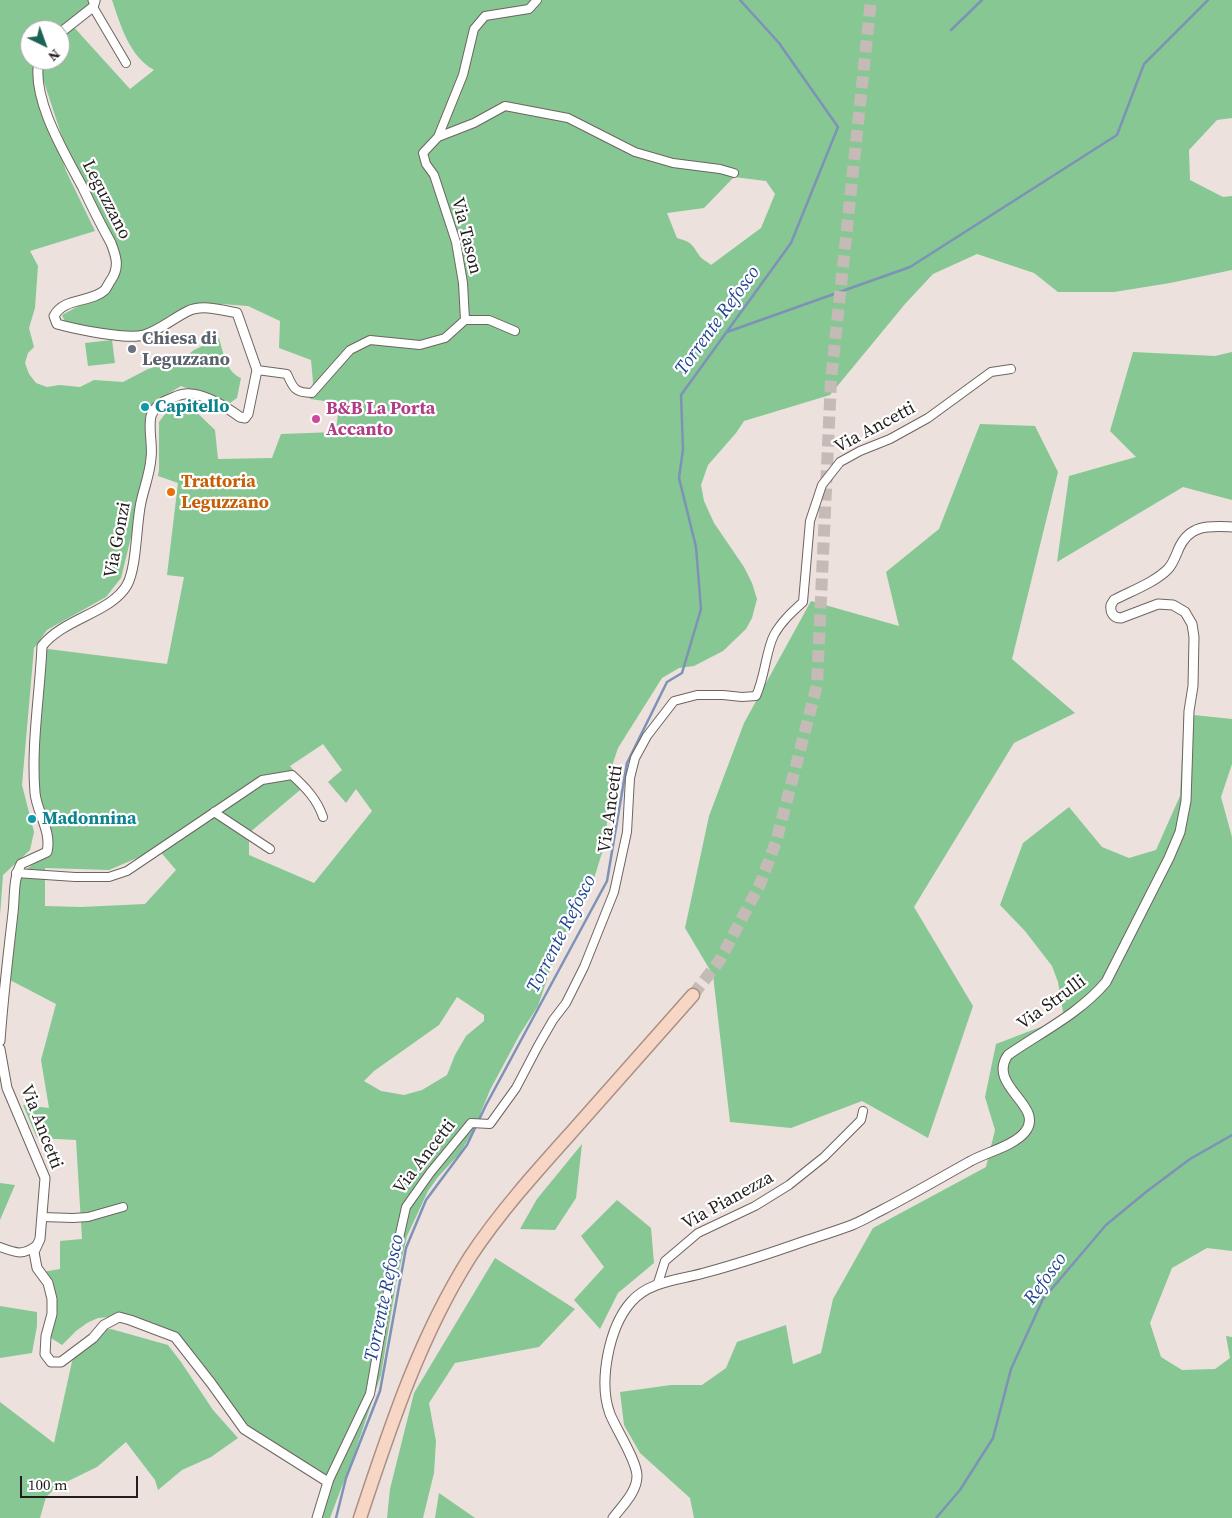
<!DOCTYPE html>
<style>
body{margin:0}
#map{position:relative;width:1232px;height:1518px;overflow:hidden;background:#ece1dc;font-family:"Source Serif 4",serif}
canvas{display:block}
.north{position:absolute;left:20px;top:20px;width:50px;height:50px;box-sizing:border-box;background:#fff;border:1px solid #a7a5a5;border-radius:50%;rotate:138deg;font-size:14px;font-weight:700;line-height:20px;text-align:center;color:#221e1d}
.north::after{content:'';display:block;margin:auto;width:18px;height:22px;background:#1c6356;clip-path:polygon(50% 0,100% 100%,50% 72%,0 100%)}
.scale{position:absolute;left:20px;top:1476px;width:118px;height:22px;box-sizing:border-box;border:2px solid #221e1d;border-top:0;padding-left:6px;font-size:15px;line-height:18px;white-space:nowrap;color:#221e1d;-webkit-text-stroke:4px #fff;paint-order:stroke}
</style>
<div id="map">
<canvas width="1232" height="1518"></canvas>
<div class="north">N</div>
<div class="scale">100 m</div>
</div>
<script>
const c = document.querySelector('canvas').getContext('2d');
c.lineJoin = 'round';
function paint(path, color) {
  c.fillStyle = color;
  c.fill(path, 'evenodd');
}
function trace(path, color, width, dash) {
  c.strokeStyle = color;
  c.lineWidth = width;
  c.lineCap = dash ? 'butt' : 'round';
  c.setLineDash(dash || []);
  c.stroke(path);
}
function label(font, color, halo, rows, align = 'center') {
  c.font = font + ' "Source Serif 4",serif';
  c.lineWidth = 4.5;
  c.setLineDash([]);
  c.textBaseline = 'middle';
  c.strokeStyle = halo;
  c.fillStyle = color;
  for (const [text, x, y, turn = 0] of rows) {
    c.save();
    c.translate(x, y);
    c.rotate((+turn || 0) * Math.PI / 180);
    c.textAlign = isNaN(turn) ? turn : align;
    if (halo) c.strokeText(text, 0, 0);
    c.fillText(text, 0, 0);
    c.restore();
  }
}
paint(new Path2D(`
 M0,0H90V14L85,11L54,30H30V60H37V80L66,171L95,231L30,251L38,266L35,308L29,328L34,347L28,353L25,363L29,374L36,383L47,387L59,385L80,387L94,380L123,382L148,369L183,359L194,350L219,338C223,352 226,372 241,378L237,398L227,405L181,386L166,395L145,417L147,472L121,578L106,597L47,630L34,648L22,785L34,832L30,850L3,875L0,915Z
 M112,0H1232V118L1217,120L1189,150L1190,180L1223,197L1232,196V270L1170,283L1114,292H1058L1034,273L977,254L933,274L905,304L830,395L744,421L736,433L708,465L701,485L704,501L714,523L744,567L752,583L757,599L752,618L746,629L723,651L694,666L679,668L662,678L618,748L613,763L605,843L592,885L569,926L551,967L538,1006L520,1034L490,1090L481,1112L478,1123L460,1153L438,1177L428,1191L407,1236L396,1283L381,1375L356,1449L330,1518H319L328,1485L246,1429L180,1341L112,1317L98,1318L87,1323L76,1331L62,1345L51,1338L53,1293L43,1272L60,1269V1241L82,1239L76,1140L37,1138L23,1105L49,1108L41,1060L56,1004L10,980L18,876L46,854L34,782L46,650L48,649L167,664L184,577L167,575L178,483L158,476L159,470V422L168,410L189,405L215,430L218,459L272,458L281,434L336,432L339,403L310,399L313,382L311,360L279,348L280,321L248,306L222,304L216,307L199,306L149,331L120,332L115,334L97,328L66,324L62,315L101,294L120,274L111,239L72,167L42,76V61L60,60V34L71,24L130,89L154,70C129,56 121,26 112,0ZM734,177L766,181L775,194L761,228L711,265C708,262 701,259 699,255C691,243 691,242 677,238L667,213L704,208ZM323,744L342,770L328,782L346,803L356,789L372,811L314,883L249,855V833L306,785L290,766ZM158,849L176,870L145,904L81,907L45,906V868L109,870ZM457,997L484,1015V1021L466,1036L455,1055L447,1075L422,1090L404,1095L381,1091L364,1081L374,1071L439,1025Z
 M112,340L115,363L88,366L85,343Z
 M1133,352L1215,356L1232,352V500L1183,487L1057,562L1069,476L1136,457L1110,431Z
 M980,424L1035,426L1058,472L1012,659L1075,713L1014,743L914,907L973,1006L928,1138L862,1101L791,1128L730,1122L713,975L685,928L709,816L744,723L811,601L899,626L886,572L939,529Z
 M1184,714L1232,719V764L1221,797L1232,837V1251L1207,1248L1172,1268L1150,1323L1161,1357L1182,1370L1215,1369L1230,1358L1226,1336L1232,1337V1518H694L690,1498L640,1453L624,1425L620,1392L671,1385H702L726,1368L737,1342L786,1325L793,1364L821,1353L833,1299L873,1228L986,1167L995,1130L985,1097L996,1044L1064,1018L1058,982L1052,966L1025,931L1000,905L1023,843L1069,807L1102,847L1129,858L1156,850L1180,796Z
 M582,1144L576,1198L555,1230L520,1229L537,1199Z
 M0,1183L15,1185L0,1220Z
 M617,1200L651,1228L654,1263L618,1293L600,1329L574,1300L604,1267L581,1236Z
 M495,1258L575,1309L539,1347L455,1363L429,1403L436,1441L434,1473L423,1518H387L390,1489L414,1393Z
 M0,1306L37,1312V1326L32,1353L0,1358Z
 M111,1329L168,1345L181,1362L213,1410L238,1438L211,1457L182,1470L158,1490L155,1480L126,1442L97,1467L58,1486L46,1497L40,1518H0V1402L54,1443L75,1348L92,1334L101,1330Z
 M439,1493L475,1518H435Z`), '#86c793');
trace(new Path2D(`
 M951,30L982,0
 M727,332L910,267L1117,135L1144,64L1208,0
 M336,1518L346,1478L380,1391L406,1248L426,1200L467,1145L486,1105L607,881L627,763L667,682L682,673L701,609L696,547L679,478L683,449L681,395L791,243L838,127L779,43L740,0
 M936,1518L960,1490L993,1438L1011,1369L1043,1299L1106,1225L1146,1192L1190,1159L1232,1135`), '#7e92b7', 2.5);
trace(new Path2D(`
 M693,995L720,960L760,884L776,842L817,685L831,380L871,0`), '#c4bab6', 12, [12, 6]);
const minor = new Path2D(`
 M93,7L126,63
 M438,137L474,123L505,106L568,118L635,152L673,163L720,169L734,173
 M465,320H489L515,331
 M257,370L287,374C293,388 295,393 312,393L350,350L370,340L420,345L445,338L465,320L463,283L456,242L434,175L426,164L423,153L438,137L463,75L474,29L485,16L529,9L537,0
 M214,812L270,849
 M16,873L75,877H109L127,871L262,780L292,775C305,787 317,799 323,817
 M42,1217L73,1218L88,1217L123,1207
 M0,1247C16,1253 23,1256 37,1245
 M658,1283L665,1261L698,1233L755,1206L789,1185L824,1157L861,1120L863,1111
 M328,1482L370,1394L391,1274L406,1207L430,1173L471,1123L490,1124L516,1088L538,1046L553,1020L566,1003L584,967L614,892L627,832L630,778L635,758L647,736L674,701L697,695H723L742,697L756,696C765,677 766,650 774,635C781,622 792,612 803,602L810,521L822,485L840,462L860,451L890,439L928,418L991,372L1011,369`);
const tertiary = new Path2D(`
 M60,33L93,7L95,1L93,0
 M0,1041C3,998 8,956 13,913C15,896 13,879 21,864L47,852C52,831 37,813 35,793C31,744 40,694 42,646C64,618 111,613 127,585C137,567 136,524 141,502C144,488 150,473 151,458C153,445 148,429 151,416C154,407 162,402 170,399C175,397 180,394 185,394C202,392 226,407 240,417L245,418L248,414L257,370L237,313C222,310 202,304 188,311C172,319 160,330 144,335C127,340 75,329 57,324L54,316C64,297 91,303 105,290C107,287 109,283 111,280C120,267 116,256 111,243C101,225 92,207 83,188C65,154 31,99 39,60
 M0,1049L7,1088L45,1178L40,1239L34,1252L37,1268L48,1283L52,1299V1314L46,1336L45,1354L51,1362H61L93,1338L104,1325L119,1317L130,1320L175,1337L211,1383L244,1429L328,1482L317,1518
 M613,1518C622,1506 637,1492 637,1476C637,1461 616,1429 610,1414C598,1382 609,1327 631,1302C649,1281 679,1280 704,1273C738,1264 771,1253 805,1241C820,1236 836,1231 852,1225C862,1221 872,1215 882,1210C911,1195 940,1178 969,1162C984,1153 1014,1146 1025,1132C1046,1106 986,1086 1008,1055C1041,1032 1079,1014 1106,982L1169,858L1180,832L1186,801L1189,711L1193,686L1194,637L1192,624L1185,612L1173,605L1158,604L1121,618C1113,618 1110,612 1111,605L1114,600C1131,591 1154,583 1168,569C1173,564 1176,555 1179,548C1190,524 1209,526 1232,527`);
const trunk = new Path2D(`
 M360,1518C390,1428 419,1338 470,1257C499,1213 535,1173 570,1134C611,1088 652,1041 693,995`);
trace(minor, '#6e6460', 10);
trace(tertiary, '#6e6460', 11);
trace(trunk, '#ab8f82', 15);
trace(minor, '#fff', 8);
trace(tertiary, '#fff', 9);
trace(trunk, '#f7d6c6', 12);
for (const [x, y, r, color] of [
 [132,349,5,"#6b7280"],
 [145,407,5,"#0f9aa8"],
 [316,419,5,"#d1479c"],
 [171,492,5,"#e8710a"],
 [32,819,5,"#0f9aa8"]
]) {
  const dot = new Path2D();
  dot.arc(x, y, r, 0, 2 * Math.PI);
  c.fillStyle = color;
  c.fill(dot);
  trace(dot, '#fff', 2);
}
label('18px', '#221e1d', '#fff', [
 ["Leguzzano",106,200,63],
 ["Via Tason",466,236,76],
 ["Via Ancetti",875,428,-28],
 ["Via Gonzi",118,540,-79],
 ["Via Ancetti",611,809,-82],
 ["Via Strulli",1052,1003,-36],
 ["Via Ancetti",41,1127,69],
 ["Via Ancetti",425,1157,-52],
 ["Via Pianezza",728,1201,-29]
]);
label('bold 18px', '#5b616d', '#fff', [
 ["Chiesa di",142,339],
 ["Leguzzano",142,360]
], 'left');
label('bold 18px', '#0d838f', '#fff', [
 ["Capitello",155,407],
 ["Madonnina",42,819]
], 'left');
label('bold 18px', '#b23c85', '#fff', [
 ["B&B La Porta",326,409],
 ["Accanto",326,430]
], 'left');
label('bold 18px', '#c56008', '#fff', [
 ["Trattoria",181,482],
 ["Leguzzano",181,503]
], 'left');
label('italic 19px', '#1f4593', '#fff', [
 ["Torrente Refosco",718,321,-54],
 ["Torrente Refosco",562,934,-63],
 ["Refosco",1046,1279,-54],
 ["Torrente Refosco",385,1298,-78]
]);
</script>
